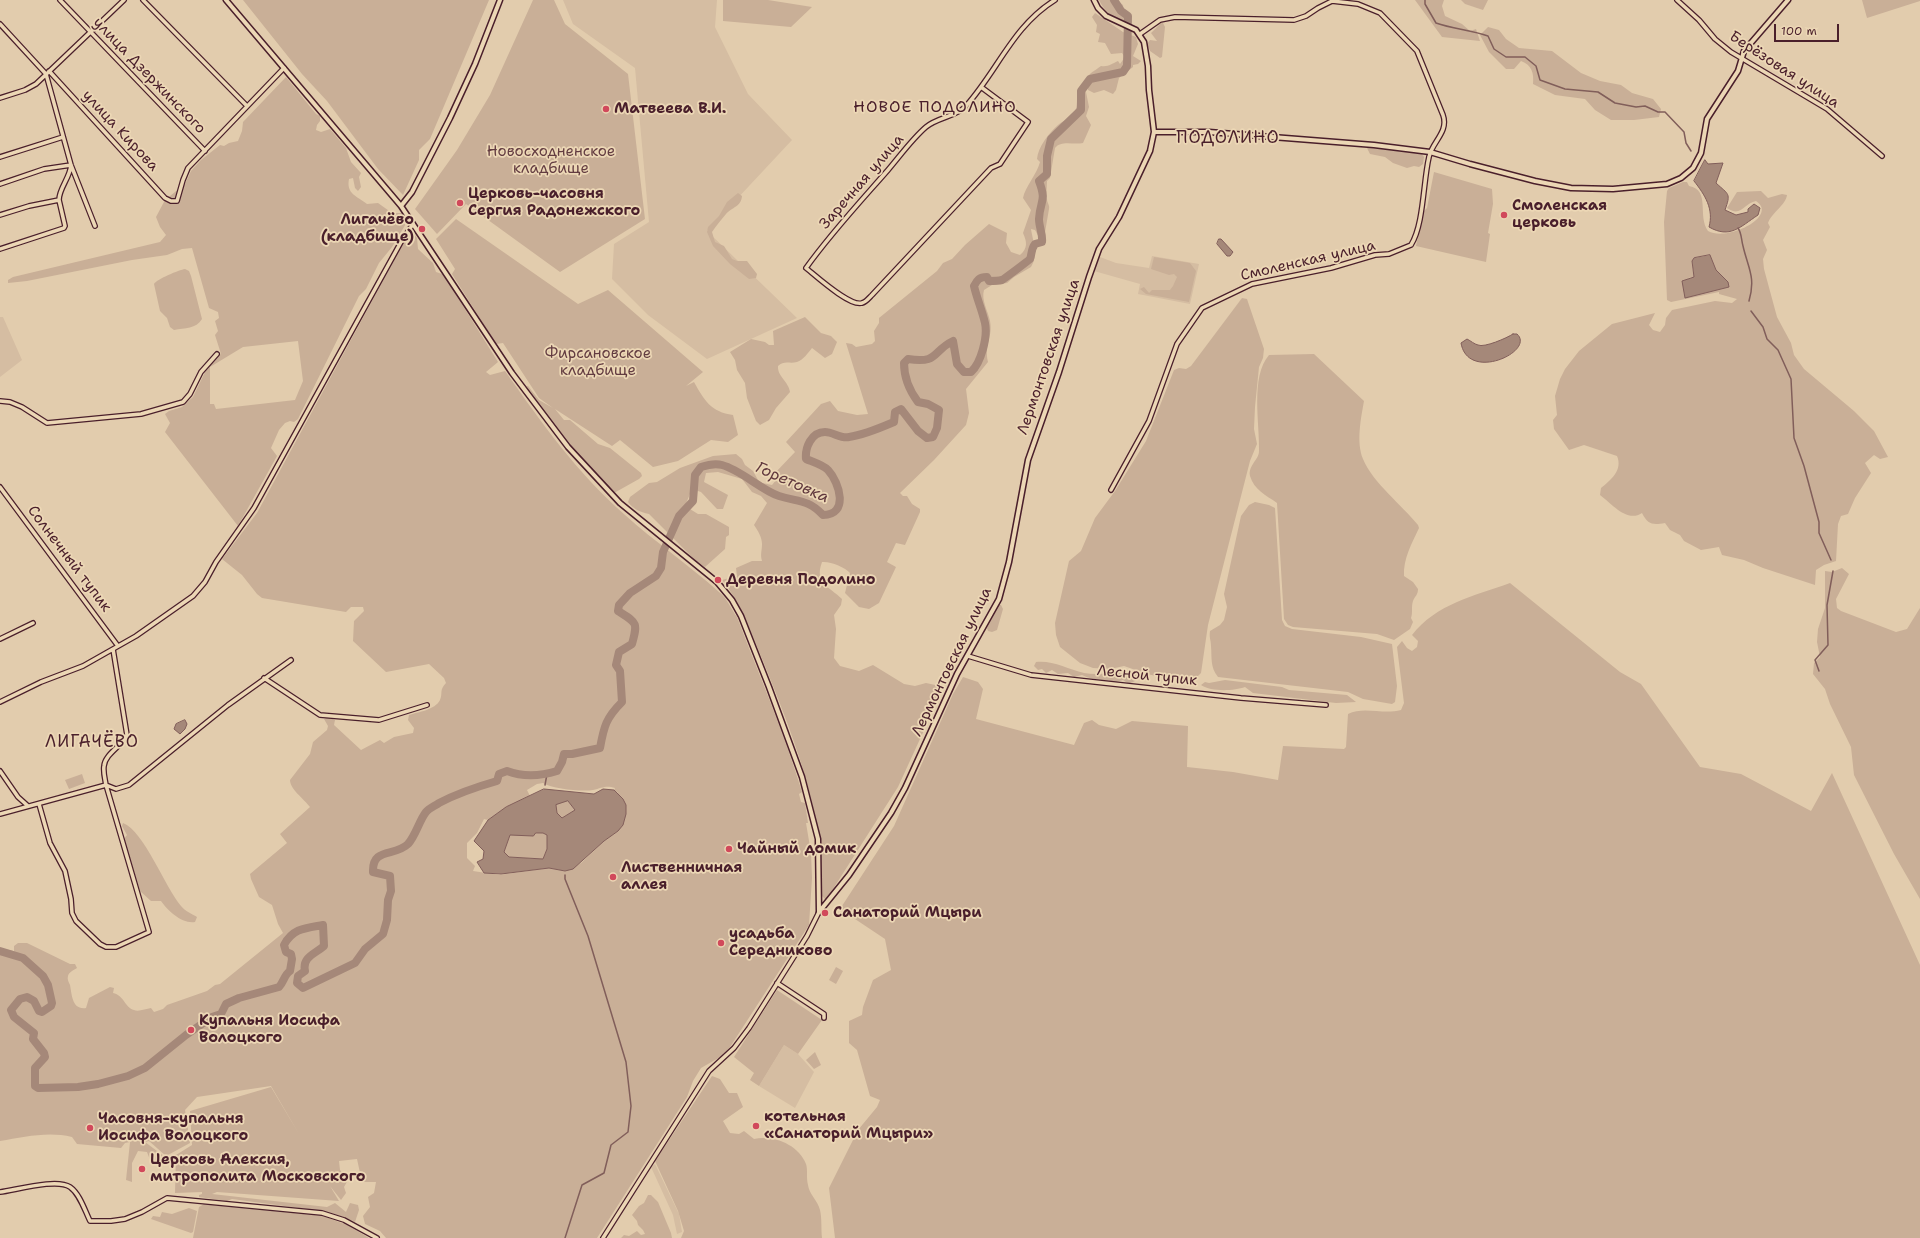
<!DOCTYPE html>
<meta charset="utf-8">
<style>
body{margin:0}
#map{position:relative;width:1920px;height:1238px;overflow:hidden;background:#e2ccad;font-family:"Shantell Sans",sans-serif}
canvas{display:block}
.scale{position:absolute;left:1774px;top:24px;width:65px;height:18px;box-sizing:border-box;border:2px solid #4a1f2b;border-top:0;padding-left:5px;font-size:12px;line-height:14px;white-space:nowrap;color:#4a1f2b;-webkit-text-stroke:3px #ecd7b5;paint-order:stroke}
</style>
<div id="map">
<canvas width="1920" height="1238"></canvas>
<div class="scale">100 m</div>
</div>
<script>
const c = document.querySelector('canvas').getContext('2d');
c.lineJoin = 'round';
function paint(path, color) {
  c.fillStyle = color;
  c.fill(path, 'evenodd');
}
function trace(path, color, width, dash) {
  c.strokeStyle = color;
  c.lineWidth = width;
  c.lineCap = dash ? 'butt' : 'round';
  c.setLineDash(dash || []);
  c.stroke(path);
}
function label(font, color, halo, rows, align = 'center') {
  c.font = font + ' "Shantell Sans",sans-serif';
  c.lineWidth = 3.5;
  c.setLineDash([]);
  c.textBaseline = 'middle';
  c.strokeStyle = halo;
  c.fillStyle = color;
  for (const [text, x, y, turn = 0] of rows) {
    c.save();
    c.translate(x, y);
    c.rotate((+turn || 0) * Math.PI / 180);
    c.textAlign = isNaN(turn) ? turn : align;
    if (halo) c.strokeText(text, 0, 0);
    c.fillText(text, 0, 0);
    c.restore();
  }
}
paint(new Path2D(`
 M563,0H717L715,27L748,94L792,140L707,231L797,318L707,359L648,315L612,279L614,244L649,222L635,68L573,24Z
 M1152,256L1199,264L1190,304L1138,294L1140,284L1094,271L1100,257L1116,263L1149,268Z
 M0,317H3L22,360L0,377Z
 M784,1045L798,1054L814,1072L795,1108L759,1086Z
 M655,1164L679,1214L682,1232L677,1234L673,1215L651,1167Z`), '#d5bda2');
paint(new Path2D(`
 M243,0H489L430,139L419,150V160L403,195L378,169L327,101L302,74Z
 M533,0H554L565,24L628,74L645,219L560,272L466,204L437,234L415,209L457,150L490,95Z
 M723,0H768L812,7L791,27L723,21Z
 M1099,0H1117L1123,5L1125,19L1122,22C1112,16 1104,11 1099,0Z
 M1415,0H1444L1442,6L1445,16L1462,24L1470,31L1476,29L1480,41L1442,37Z
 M1461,0H1488L1483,10L1465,4Z
 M1862,0H1920V1L1867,18Z
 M1095,13L1123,32L1136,37L1138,44L1133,56L1141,61L1138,64L1133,65V67L1119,78L1116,90L1113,94L1104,90L1094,93L1088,90C1085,74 1089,75 1101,66C1109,67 1111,64 1118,61L1120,64L1125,57L1122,53L1111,54L1105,43L1098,42L1100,34L1096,32L1097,25L1092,17Z
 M1161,23H1163L1165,27L1162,57L1160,58L1150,51L1147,44L1150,40L1157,41L1151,33Z
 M1488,27L1499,30L1506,39L1519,48L1552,51L1581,73L1600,81L1621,85L1632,93L1653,99L1661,109L1659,117L1634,120H1611L1595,110L1585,99L1555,95L1533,84C1534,73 1532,65 1521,61L1514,69H1506L1489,52L1480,35Z
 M286,77L316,114L320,116V121L317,125L316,130L321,132L330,129L346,148L351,162L361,173L359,177L361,187L358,191L355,188L353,178L349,179C346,194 357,196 367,204L378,203L392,213H402L407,222L392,247L379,263L366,289L359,296L298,419L294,422L290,421L285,423L279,430L271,448L277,456L238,526L165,432L170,423L165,414L169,411L182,407L193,397L208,366L221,354L215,335L218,331L215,321L219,318L218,312L209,308L192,248L182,249L167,255L132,260L27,281L8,283V280L13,277L160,242L166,235L160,227L156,217L165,200L185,184L191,171L201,160L220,145L224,146L229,143L238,141L242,131L243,122ZM298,341L303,381L295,400L216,409L214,404H210V367L243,347Z
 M1082,90L1086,92L1089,107L1086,116L1091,125L1083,143C1073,145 1061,140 1055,148L1050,178L1047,181C1047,185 1046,195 1047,199C1047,203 1050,205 1049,209L1044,238L1040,239L1035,230L1031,229C1033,243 1039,254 1031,267L1014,277L1007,283L992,285L984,290C981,300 988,311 990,321C993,338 984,344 988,362L966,389L969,413L966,425L934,460L900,493L903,496H907L912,504L920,509V512L905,545L896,543L887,562L896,567L879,603L869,609L859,607L845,593L850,573C845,567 830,561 822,562C814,584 829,586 842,599L841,605L834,615L836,629L834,658L840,666L859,671L873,665L904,684L915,686L926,683L940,686L942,691L898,787L826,900L822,896C822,871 822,845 816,820C805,765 784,713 763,661C751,633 742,604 722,580L737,576L736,568L752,561H762C760,554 762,551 762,544C762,537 758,531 754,525L767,503L761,496L752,492L742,479L718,472L706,473L704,482L728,495L723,509H717L701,492L692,489L685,506L698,514H706L729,527V535L726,537L725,549L705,567L696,561L649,514C640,512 633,509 628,502L630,497L649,483L657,482L680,468L713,456L736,454L742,459L745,465L753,471L758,480L762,483L772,485L776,480L775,473L795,452L786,442L821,404L830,401L838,411L857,415L868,414L846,343L852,344L856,347L872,344L875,341L874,331L879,323V318L937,271L943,263L952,259L965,245L989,224L1007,233L1006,243L1011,252L1020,255C1028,248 1027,242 1023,233L1031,210L1023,198C1025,187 1037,174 1040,162L1037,159C1038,147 1049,133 1058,125C1064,120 1070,119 1075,111C1078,106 1076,99 1078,93Z
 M1371,146L1396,151L1421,153L1424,157L1423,164L1419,167L1414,166L1407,168L1393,163L1385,157L1370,154L1367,148Z
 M1434,172L1492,189L1493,204L1488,233L1490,234L1486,262L1416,246L1423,212L1427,208Z
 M1683,182H1687L1689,186C1711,190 1697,216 1708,231C1728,242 1779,216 1756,201C1744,203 1741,218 1727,208L1737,192L1761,191L1768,198L1782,194L1787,195C1786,205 1772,212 1768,223L1770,227L1763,240L1767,250L1763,259L1764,269L1777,317L1791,343L1794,355L1804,369L1854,411L1874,431L1888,457L1880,459L1874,455L1865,463L1871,473L1855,498L1848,514L1841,516L1838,524L1836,561L1824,565L1816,570L1815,585L1763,568L1744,560L1722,555L1719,547L1701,550L1684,541L1680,535L1670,530L1665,523C1653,525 1648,525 1642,513C1627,523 1612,504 1600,495L1601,488C1611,480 1623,470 1617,456L1584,445L1569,450L1554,429L1553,420L1557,415L1555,396L1560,379L1565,369L1579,351L1612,324L1655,313L1649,325L1653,330L1660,332L1665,325L1666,318L1672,310L1715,301L1732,303L1737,299L1719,294V292L1671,302L1667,300L1664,222L1667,191L1669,188ZM1709,255L1716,270L1725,279L1729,287L1704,293L1688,278L1694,277L1692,264L1694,258Z
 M738,193L742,196C741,207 732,207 726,214C721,220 716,226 712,232L715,242L724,246L732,259L737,261H747L757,274L756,278L749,279L730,264L713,246L707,232L708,227L719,216L727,202Z
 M456,219L578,304L608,290L703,372L686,386L694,382C704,400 711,412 733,415L738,435L728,442L711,440L678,461L653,467L620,440L612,446L555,409L564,420H570L598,444L610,448L641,473L642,476L639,479L614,493L570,446L525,387L528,386L539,400L553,408L539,398L503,343L496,344L452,274L455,269L436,239Z
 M414,234L417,238L418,249L433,263L436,272L442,274L450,285L498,362L486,372L490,375L505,371C541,422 577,473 625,515C655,542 689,565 719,592C727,598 731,609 737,617C759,675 784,732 802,792L799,794L801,802L805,803L808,823H806L811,853L812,878L809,925L730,1047L722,1056L701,1068L693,1081L687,1097L597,1238H386L380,1231L365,1224L363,1216L370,1207L368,1197L374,1193L376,1182H362L357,1159L339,1161L340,1170L348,1180L344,1187L346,1193L341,1200L330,1186L339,1201L217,1192L212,1194L327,1207L335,1203L346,1212L350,1203L358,1205L359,1210L355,1222L344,1217L322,1211L232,1199L227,1201L199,1197V1195L202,1194V1192L175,1193L176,1155L192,1145L190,1111L271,1087L299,1134L271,1086L197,1097L185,1110L190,1143L166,1156L149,1141L145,1142L165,1157V1165H152L147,1152L138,1151L132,1163V1182L126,1180L130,1142L125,1143L121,1148L77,1144L72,1137C48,1131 24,1137 0,1141V948L14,951V946L18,943H27L70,964H75L77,968C74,970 69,972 68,976C67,980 69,982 70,985C72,995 72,1010 86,1008L89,998L110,987L114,988L113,993C124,995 125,1008 134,1010C138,1012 146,1009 151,1008L154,1012L163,1009L167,1005L207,991L215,985L220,984L283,933L278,924L272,905L259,897L251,879L250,874L287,843L280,834L310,807C304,799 290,789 290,780L310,754L313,742L327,730L328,726L324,719L328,717L335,720L334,725L361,750L380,740L384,743L394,737L413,733L414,728L408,720L409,715C418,712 435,710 440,700C443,693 439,690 446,683L444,678L429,664L386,672L353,641L354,621L364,611L363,607H351L346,612L262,598L257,594L242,575L222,559L257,513L403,244L409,236ZM543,783C553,789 582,792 593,790C602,788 606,785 615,788L614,790L618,793V831L604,841L581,863L565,871L549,868L499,875L473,871L475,866L467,858V843L477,833L484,819L488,820L506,807L530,796L527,790L537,784Z
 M1154,257L1190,263L1196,271L1189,302L1146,294L1140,289L1144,287L1149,293L1152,290H1170L1173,286L1177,277L1174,274L1169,275L1151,269Z
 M185,269L189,271L191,276L202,319C196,329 185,328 174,330L170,327L167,318L160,311L154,284C157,279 179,270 185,269Z
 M1242,298L1247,299L1249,305L1264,349L1263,358L1259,367L1255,407L1254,429L1257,444L1250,461L1208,625L1201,673L1196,678L1174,680L1147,674L1124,666L1110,669L1093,668L1080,663L1060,647L1056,635L1055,623L1069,561L1081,551L1095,518L1115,491L1146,441L1174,370L1179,368L1186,369L1191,366Z
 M805,317L821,333L831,336L837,342L832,354L825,358L812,348C808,353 803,360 797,362C789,364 784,360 778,366C777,376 789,382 790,392L776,408L769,420L760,425L756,421L747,398L745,383L737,370L735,360L730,352L751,339L765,342L769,345H774L773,331Z
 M1314,354L1364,401C1361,418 1356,442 1363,459C1373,483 1402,505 1418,525L1419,528C1412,543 1403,559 1404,576L1413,582L1418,589C1418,595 1415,596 1413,601C1411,607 1413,612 1411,618L1413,622L1410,629L1394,640L1377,634L1293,627L1288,625L1284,619L1277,503C1266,495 1254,490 1250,476C1248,465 1259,460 1259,451C1260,424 1250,377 1269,355Z
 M1255,502L1269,505L1275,508L1282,620L1285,626L1292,629L1361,637L1392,644L1397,686L1395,702L1392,704L1363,699L1348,692L1218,677C1210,667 1212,658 1211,646C1211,640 1209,638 1210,631L1220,625L1224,620L1227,607L1224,594L1241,516L1249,505Z
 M1842,568L1849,574L1836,599L1837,608L1841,611L1896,632L1907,629L1920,608V899L1894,854L1854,775L1851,747L1830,704L1825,689L1813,674L1814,663L1820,657L1817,642L1818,629L1825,608V571L1832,572Z
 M1510,583L1620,672L1641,684L1700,767L1741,774L1811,811L1832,773L1920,965V1238H835L829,1188L858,1130L877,1107L880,1100L870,1096L857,1050L849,1043V1021L862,1015L863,1007L873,980L891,970L885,939L840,909L894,826L953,694L963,677L978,682L983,689L976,719L1074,745L1084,723L1092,720L1099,725L1116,729L1132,721L1188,726L1187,767L1233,772L1278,780L1283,746L1344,749L1346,747L1348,714C1364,706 1383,715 1401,710L1404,703L1397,647L1402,641L1407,648L1412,651L1417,647L1418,641L1412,635C1436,604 1474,596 1510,583Z
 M999,605H1001L1003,609L997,630L992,632L988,631L987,628Z
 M1036,662C1052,660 1068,669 1084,673C1105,677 1128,667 1147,679L1137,680L1129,684L1123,680L1116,682C1105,679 1094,681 1082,675L1074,677L1068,673L1058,674L1052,670L1046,673L1042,669L1038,670L1034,666Z
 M1225,680L1282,687L1289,690L1347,695L1356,702L1336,703L1253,693L1245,687C1234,691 1211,692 1201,685L1205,682L1209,683Z
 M82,774L85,783L69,789L65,780Z
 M568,801L575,810L562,818L557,813L556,805Z
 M123,823C144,831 165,887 181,906C185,911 192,914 197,917L195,922C182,924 168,911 161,901H151L140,891L124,839L127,835L122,826Z
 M543,833L547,835V849L543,859L509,857L504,852L510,835Z
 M836,967L843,971L836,984L829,980Z
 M777,990L822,1020L798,1054L784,1045L759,1086L750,1080L754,1073L734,1057Z
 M815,1052L821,1065L814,1069L806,1060Z
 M712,1076L720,1079L729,1093H737L743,1107L723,1121L730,1133L739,1134L744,1131L754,1139C773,1135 798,1144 806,1164C808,1170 806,1178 808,1185C809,1194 818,1201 820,1210C822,1218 821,1229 822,1238H681L684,1231L678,1211L655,1161Z
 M648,1195H651L658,1202L671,1233L672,1238H621L624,1235L629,1236L637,1231L641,1235L645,1234L643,1230L638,1225L637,1221L632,1215L639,1206L644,1203Z
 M204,1204L323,1216L347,1225L369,1238H193L199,1207Z
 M189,1208L197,1211L193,1232L191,1233L151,1219L153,1216L160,1217L162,1212L172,1214Z`), '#c9af97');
const water = new Path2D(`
 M1705,160L1708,164L1723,163L1716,183C1729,195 1731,193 1725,210L1736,215L1748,212V209L1754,204L1760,208L1758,215C1740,227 1730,239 1709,227C1714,209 1705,195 1694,181Z
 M1219,239H1221L1233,252L1230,256H1227L1217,244Z
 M1710,255L1716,270L1728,282L1729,287L1685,298L1682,281L1694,277L1692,261L1694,258Z
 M1513,334H1517C1536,351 1468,383 1461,343L1467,339C1471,341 1474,344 1478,345C1484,348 1507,338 1513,334Z
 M185,720L187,724L185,729L180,734L174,729L176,724Z
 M544,789L594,794L603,789L614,790L623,799L626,805V814L623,825L618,831L604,841L573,869L565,871L549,868L501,874L484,873L477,862L483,859L484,851L474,841L488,820L506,807ZM568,801L575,810L562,818L557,813L556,805ZM536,833H543L547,835V849L543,859L509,857L504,852L510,835L533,836Z`);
paint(water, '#a58879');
trace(water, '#815e5a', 1);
trace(new Path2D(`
 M1425,0V4L1436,23C1453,29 1471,30 1488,36L1494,49L1506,57H1525L1536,66L1540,80L1565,89L1598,92L1615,103L1636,107L1645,106L1658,112H1665L1684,132L1686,143L1691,151
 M1738,228C1742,234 1741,239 1743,246C1748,268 1756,277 1749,301
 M1751,311L1763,327L1767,339L1778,350L1791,379L1794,438L1804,466L1819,522V533L1831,560
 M1819,671L1815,660L1828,645L1827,605L1833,571
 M545,785L547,774
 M565,875V879L588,936L626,1062L631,1106L628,1132L611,1145L604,1173L582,1185L565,1238`), '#815e5a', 1.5);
trace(new Path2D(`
 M0,951L23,958L43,976L48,985L52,1003L51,1006L42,1012L39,1011L34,1001L27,997L20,999L11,1010L14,1017L34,1033L33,1039L44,1053L45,1057L35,1068V1086L38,1088L78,1087L98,1084L128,1076L145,1068L186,1035L212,1017L221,1014L226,1004L239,998L279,987C284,982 284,975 290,971L292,959L291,954L286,952L284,945C293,928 306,928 323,925L324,946C315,954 302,957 305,971L298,976L297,983L303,988L355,963L365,949L383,934L387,920L388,900L391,891L390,876L373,872C372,847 395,857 408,844C416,835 419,821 426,812C429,808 435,806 439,803C458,793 476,787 497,781L499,774L507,771C523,777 541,776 557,771L562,762L564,754H572L600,748C604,726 606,718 622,702L620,671L616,665L619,652L632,644C638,622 637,623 618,611L619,605L630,593L656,576L661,568L663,552L679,516L693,501L695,475L701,467C707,465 715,463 722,465C741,470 761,490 779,496C798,502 808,499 823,515C849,515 840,483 828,470C823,465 813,462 806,459C805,448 811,432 825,432C833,432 841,439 849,437C864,435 880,428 894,422L895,412L901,409L918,431L927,438L933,437L937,428L939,410L928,404L918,402C909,390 904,377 904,363L908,359C939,364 932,351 953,341L957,364L964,372H971C981,363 988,337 985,323C982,310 977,299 974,286C977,280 979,277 987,277L989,281C993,281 998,281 1002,280C1004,279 1028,261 1030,259C1032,254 1031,249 1035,244L1042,242C1043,234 1039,227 1039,219C1040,200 1047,202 1039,181L1047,174V156L1051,139L1081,110V91L1090,79L1123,72L1127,66L1128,16L1121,11L1114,0`), '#a58879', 8);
const minor = new Path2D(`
 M60,0L205,151
 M143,0L247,106
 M1677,0L1699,20L1715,39L1731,52L1827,109L1882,156
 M0,24L46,74L71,165L95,226
 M49,71L165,198L171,201H177L183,180L188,168L284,68
 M981,87L1028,122L1000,164L991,168L872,295C869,298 866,302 862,303C850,307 816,276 806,268C831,233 860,202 888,170C900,156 912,139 926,127C938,117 956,117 966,106C998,70 1013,26 1055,0
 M0,98L25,90L36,84L124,0
 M0,157L63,137
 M0,184L44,169L71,165C70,178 59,188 59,200L29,206L0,215
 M0,249L64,228L65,226L59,200
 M0,401L10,402L22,407L47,423L141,414L183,402L190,394L201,372L217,354
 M0,487L118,646
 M1111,490L1149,421L1177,344L1202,308L1252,284L1331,268L1375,255L1389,254L1411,245C1424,224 1423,182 1429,157C1432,142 1449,132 1443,115L1417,51L1380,13L1358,4L1332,1L1318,8L1306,16L1294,20L1175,17L1160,20L1140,34
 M0,639L33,623
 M968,656L1031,675L1241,698L1326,705
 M264,678L320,715L379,720L427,705
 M0,702L41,682L83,666L136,636L193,596L205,582L216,562L254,508L401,242L413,224
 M0,771L18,797L28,806
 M39,804L50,843L65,871L71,899L72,913L76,921L100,944L106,947H116L149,932L106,785C105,779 103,772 104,766C105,754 122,746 127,735L113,649
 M0,814L106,785L116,789L129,785L228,705L291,660
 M777,983L824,1014V1018
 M0,1192C16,1190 57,1178 70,1187C80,1194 85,1211 90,1221H111L125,1219L142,1212L167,1198L322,1213L344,1220L377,1238
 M603,1238L709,1071L734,1048L749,1028L807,936L819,912`);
const tertiary = new Path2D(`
 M226,0L401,206L512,373L568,447L620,503L717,582L732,600L741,616L769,687L802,777L818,839L819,912
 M1154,132H1209L1374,145L1430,152L1470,164L1535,181L1571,188L1613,189L1667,184L1681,178L1693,168L1701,153L1707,119L1738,71L1744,51L1788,0
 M401,206L412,192L450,118L475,64L500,0
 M819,912L849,875L891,813L905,788L957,674L999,599L1009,562L1028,460L1059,372L1089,277L1099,249L1119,217L1150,151L1154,132L1149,90L1148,66L1144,42L1136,30L1106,16L1098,8L1094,0`);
trace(minor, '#4a1f2b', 6);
trace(tertiary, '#4a1f2b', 7);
trace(minor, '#ecd7b5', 3.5);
trace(tertiary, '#ecd7b5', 4);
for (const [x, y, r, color] of [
 [606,109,4,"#d1495b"],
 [460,203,4,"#d1495b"],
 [1504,215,4,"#d1495b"],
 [422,229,4,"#d1495b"],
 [718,580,4,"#d1495b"],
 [729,849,4,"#d1495b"],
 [613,877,4,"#d1495b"],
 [825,913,4,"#d1495b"],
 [721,943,4,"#d1495b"],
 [191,1030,4,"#d1495b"],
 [756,1126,4,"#d1495b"],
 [90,1128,4,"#d1495b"],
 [142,1169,4,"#d1495b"]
]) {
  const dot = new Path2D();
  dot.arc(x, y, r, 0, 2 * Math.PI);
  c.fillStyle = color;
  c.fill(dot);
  trace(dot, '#ecd7b5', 1.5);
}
label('15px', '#4a1f2b', '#ecd7b5', [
 ["Берёзовая улица",1784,70,33],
 ["улица Дзержинского",149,76,46],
 ["улица Кирова",120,131,47],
 ["Заречная улица",862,182,-49],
 ["Смоленская улица",1308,261,-13],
 ["Лермонтовская улица",1049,357,-71],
 ["Солнечный тупик",69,559,53],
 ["Лермонтовская улица",952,662,-64],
 ["Лесной тупик",1147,676,6]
]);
label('bold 15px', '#4a1f2b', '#ecd7b5', [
 ["Матвеева В.И.",614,109],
 ["Церковь-часовня",468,194],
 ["Сергия Радонежского",468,211],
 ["Смоленская",1512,206],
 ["церковь",1512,223],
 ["Лигачёво",414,220,"right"],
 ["(кладбище)",414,237,"right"],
 ["Деревня Подолино",726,580],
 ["Чайный домик",737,849],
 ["Лиственничная",621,868],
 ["аллея",621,885],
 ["Санаторий Мцыри",833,913],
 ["усадьба",729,934],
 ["Середниково",729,951],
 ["Купальня Иосифа",199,1021],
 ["Волоцкого",199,1038],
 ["котельная",764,1117],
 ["«Санаторий Мцыри»",764,1134],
 ["Часовня-купальня",98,1119],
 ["Иосифа Волоцкого",98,1136],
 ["Церковь Алексия,",150,1160],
 ["митрополита Московского",150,1177]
], 'left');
label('15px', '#633c41', '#ecd7b5', [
 ["Новосходненское",551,152],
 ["кладбище",551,169],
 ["Фирсановское",598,354],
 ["кладбище",598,371]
]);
c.letterSpacing = '1px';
label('16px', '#4a1f2b', '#ecd7b5', [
 ["НОВОЕ ПОДОЛИНО",935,108]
]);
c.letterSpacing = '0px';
label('italic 16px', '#61393e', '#ecd7b5', [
 ["Горетовка",792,483,24]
]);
c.letterSpacing = '1px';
label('17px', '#4a1f2b', '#ecd7b5', [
 ["ПОДОЛИНО",1228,139],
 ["ЛИГАЧЁВО",92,743]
]);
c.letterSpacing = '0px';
</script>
